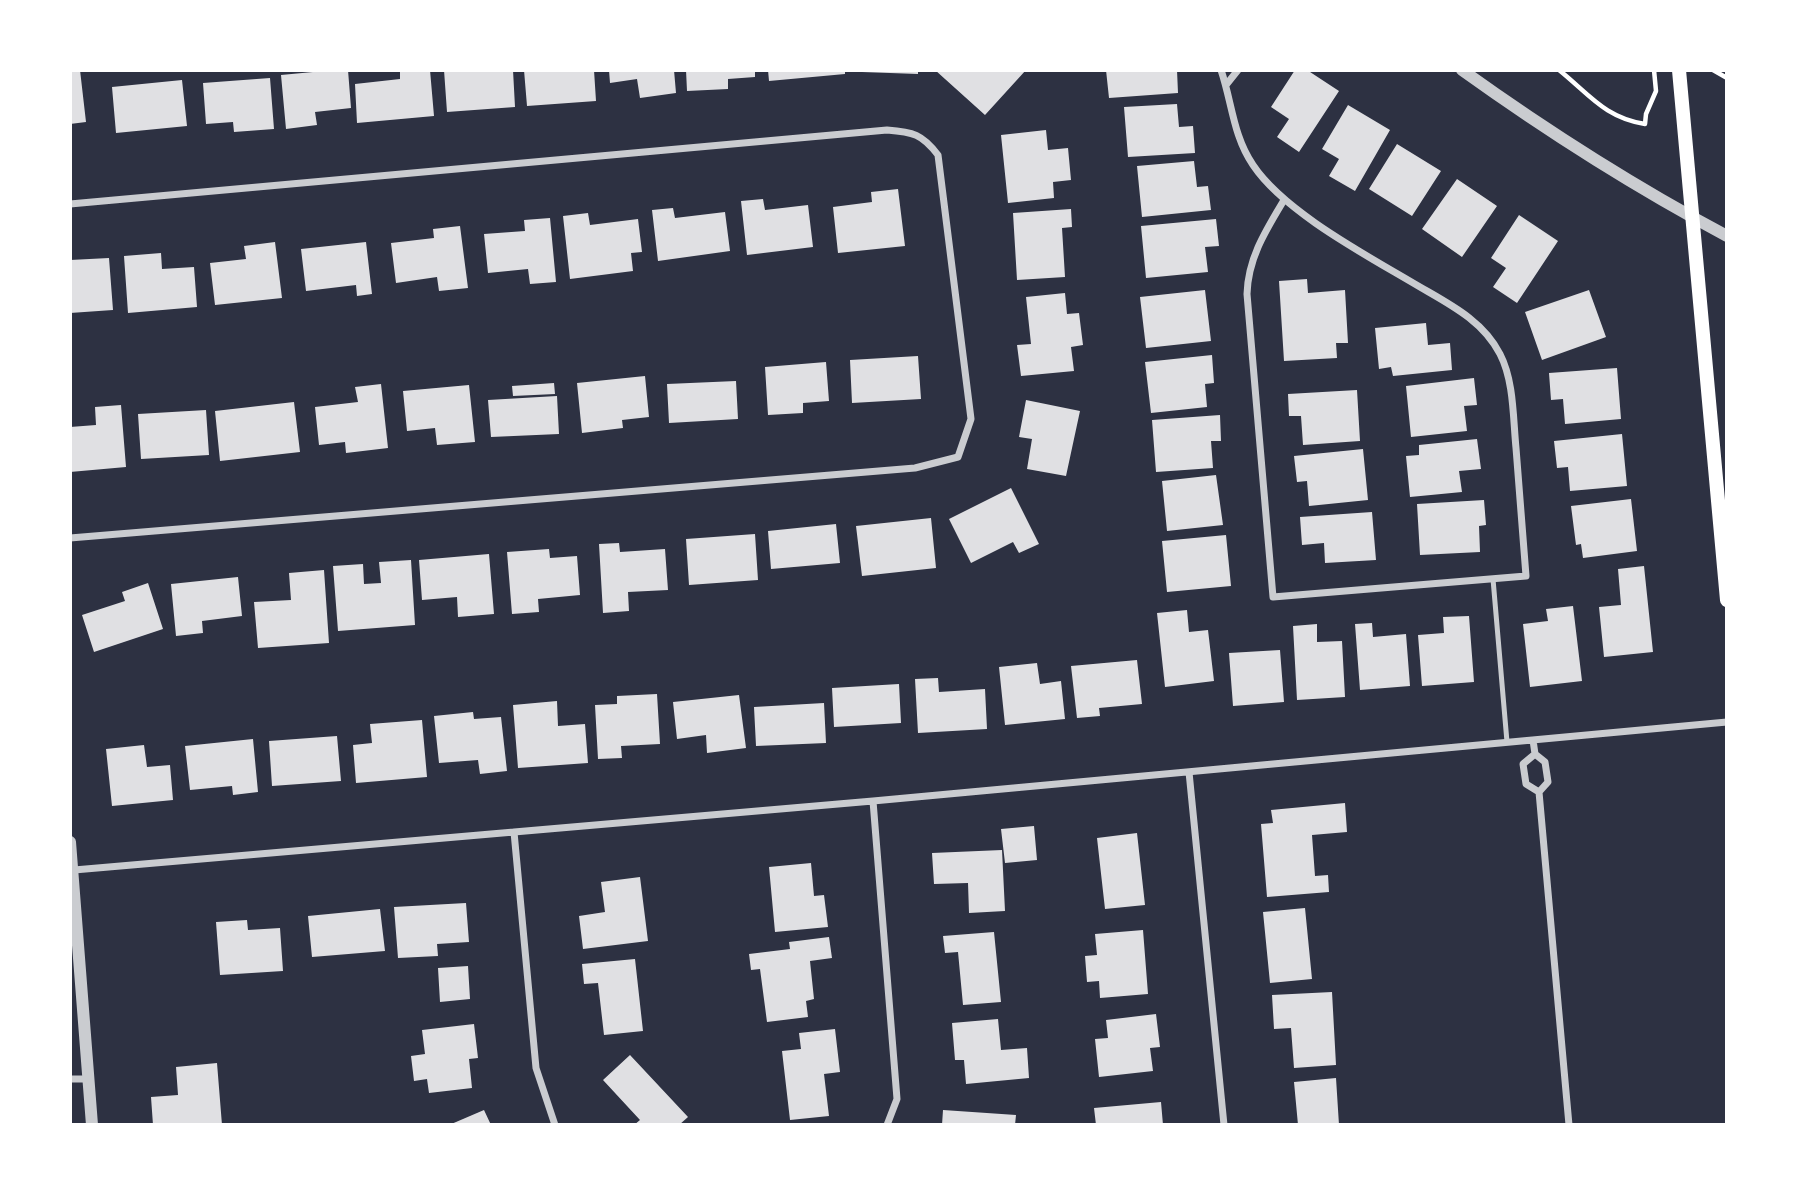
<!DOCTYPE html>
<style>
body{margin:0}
#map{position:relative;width:1797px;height:1195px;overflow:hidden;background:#2d3142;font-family:"Titillium Web",sans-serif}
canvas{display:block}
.frame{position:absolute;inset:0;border:72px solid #fff;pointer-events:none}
</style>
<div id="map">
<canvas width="1797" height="1195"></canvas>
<div class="frame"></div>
</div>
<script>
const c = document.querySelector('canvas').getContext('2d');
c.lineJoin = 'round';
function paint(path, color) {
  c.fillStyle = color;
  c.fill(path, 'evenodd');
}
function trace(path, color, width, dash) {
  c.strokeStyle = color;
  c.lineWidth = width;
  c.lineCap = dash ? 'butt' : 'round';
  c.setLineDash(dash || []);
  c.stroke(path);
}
paint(new Path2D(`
 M70,70H80L86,122L70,124Z
 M334,70H348L351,108L315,112L317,125L286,129L281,75Z
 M400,70H430L434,116L357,123L355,84L400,79Z
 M444,70H513L515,107L447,112Z
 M524,70H594L596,101L527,106Z
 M609,70H674L676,93L640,98L637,79L610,83Z
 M686,70H755V77L728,79V89L687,91Z
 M768,70H845V74L769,81Z
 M862,70H918V74L862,72Z
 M935,70H1026L985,115Z
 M1106,70H1177L1178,93L1109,98Z
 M1295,70H1307L1339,91L1299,152L1277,137L1289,119L1271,107Z
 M270,78L274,129L234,132L233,122L206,124L203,83Z
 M182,80L187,126L116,133L112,87Z
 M1177,104L1179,127L1193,126L1195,153L1128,157L1124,107Z
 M1348,105L1390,130L1355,191L1329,176L1339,159L1322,149Z
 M1046,130L1048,150L1068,148L1071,180L1053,182L1054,198L1008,203L1001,135Z
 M1397,144L1441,171L1412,216L1369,189Z
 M1194,161L1197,187L1208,186L1211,210L1142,217L1137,166Z
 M1457,179L1497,206L1462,257L1422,229Z
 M898,189L905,246L838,253L833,207L872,202L871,192Z
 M763,199L765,210L808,205L813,247L747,255L741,201Z
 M673,208L675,218L725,212L730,251L658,261L652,210Z
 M1071,209L1072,227L1062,228L1065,277L1017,280L1013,213Z
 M588,213L590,225L638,219L642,252L631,253L633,271L570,279L563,216Z
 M1519,215L1558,241L1517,303L1493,287L1506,268L1491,258Z
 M550,218L556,282L530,284L528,269L488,273L484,234L525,231L524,220Z
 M1216,219L1219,246L1205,247L1208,272L1146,278L1141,226Z
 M460,226L468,288L439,291L437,277L396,283L391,243L434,238L433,229Z
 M275,242L282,298L215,305L210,263L246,259L244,246Z
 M366,242L372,294L357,296L356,285L306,291L301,249Z
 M161,253L162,269L194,267L197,307L128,313L124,256Z
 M109,258L113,310L70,313V260Z
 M1307,279L1308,293L1345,290L1348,343H1336L1337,358L1284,361L1279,281Z
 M1205,290L1211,341L1146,348L1140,297Z
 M1589,290L1606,337L1542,360L1525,312Z
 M1065,293L1067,314L1079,313L1083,345L1071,347L1074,371L1021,376L1017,345L1031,344L1026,297Z
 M1426,323L1428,345L1450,343L1452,370L1393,376L1391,367L1379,369L1375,328Z
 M1212,355L1214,383L1205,384L1207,407L1151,413L1145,362Z
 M918,356L921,399L852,403L850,360Z
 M826,362L829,401L803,403V413L768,415L765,367Z
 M1617,368L1621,419L1565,424L1563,399L1551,400L1549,373Z
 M645,376L649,417L622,420L623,428L582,433L577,383Z
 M1474,378L1477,405L1464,406L1467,431L1411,437L1406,386Z
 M736,381L738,419L669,423L667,384Z
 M554,383L555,394L513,396L512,386Z
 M381,384L388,448L346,453L345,442L319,445L315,407L358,402L355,387Z
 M469,385L475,442L437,445L435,428L407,431L403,391Z
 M1357,390L1360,441L1303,445L1301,416H1289L1288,394Z
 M557,396L559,434L491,437L488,400Z
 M1026,400L1080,411L1066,476L1027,469L1032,439L1019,437Z
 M294,402L300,452L220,461L215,411Z
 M121,405L126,467L70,472V427L96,425L95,407Z
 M206,410L209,455L141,459L138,414Z
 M1220,415L1221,441H1211L1213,468L1156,472L1152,420Z
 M1622,434L1627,486L1570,491L1568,467L1557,468L1554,441Z
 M1477,439L1481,469L1459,471L1462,492L1410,497L1406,456L1419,455V445Z
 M1363,449L1368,500L1309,506L1307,481L1297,482L1294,456Z
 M1216,475L1223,525L1167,531L1162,481Z
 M1011,488L1039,544L1019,553L1013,542L971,563L949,519Z
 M1631,499L1637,551L1583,558L1581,544L1576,545L1571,506Z
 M1484,500L1486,525L1479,526L1480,552L1420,555L1417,504Z
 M1372,512L1376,560L1325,563L1324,543L1302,545L1300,517Z
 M931,518L936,568L862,576L856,526Z
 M836,524L840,563L771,569L768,531Z
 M755,534L758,580L689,585L686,539Z
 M1226,535L1231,586L1167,592L1162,541Z
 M619,543L620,552L665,549L668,590L628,592L629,611L603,613L599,544Z
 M549,549L550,558L577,556L580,595L538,599L539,612L512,614L507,552Z
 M489,554L494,614L458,617L457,597L422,600L419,560Z
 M411,560L415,625L338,631L333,566L363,564L364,584L381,583L379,562Z
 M1644,566L1653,652L1604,657L1599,607L1621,605L1618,569Z
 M324,570L329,643L258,648L254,602L291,600L289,573Z
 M238,577L242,616L202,621L203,633L176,636L171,584Z
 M148,583L163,629L94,652L82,615L125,601L122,592Z
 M1573,606L1582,681L1530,687L1523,624L1548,621L1546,609Z
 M1187,610L1189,632L1208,630L1214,681L1165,687L1157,613Z
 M1469,616L1474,682L1422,686L1418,635L1444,633L1443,617Z
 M1372,623L1373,637L1406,634L1410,686L1360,690L1355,624Z
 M1317,624V642L1342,641L1345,697L1297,700L1293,626Z
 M1280,650L1284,702L1233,706L1229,653Z
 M1137,660L1142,704L1099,708L1100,716L1077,718L1071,666Z
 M1037,663L1040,684L1061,681L1065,719L1005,725L999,667Z
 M938,678L939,692L985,689L987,729L918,733L915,679Z
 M899,684L901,723L834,727L832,688Z
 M657,694L660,744L621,746L622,758L598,759L595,705L617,704V696Z
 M739,695L746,748L707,753L706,735L677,739L673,702Z
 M557,701L558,726L585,724L588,763L518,768L513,705Z
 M824,703L826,743L756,746L754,707Z
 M473,712L474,719L501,717L507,771L480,774L478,760L439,763L434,716Z
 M422,720L427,777L356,783L353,745L372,743L370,724Z
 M337,736L341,781L272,786L269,741Z
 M253,739L258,792L233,795L232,786L190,790L185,746Z
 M144,745L147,767L170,765L173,800L112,806L106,749Z
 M1345,803L1347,832L1312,835L1315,876L1328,875L1329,892L1267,897L1261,824L1273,823L1271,810Z
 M1034,826L1037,860L1005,863L1001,829Z
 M1137,833L1145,905L1105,909L1097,838Z
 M1002,850L1005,911L969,913L968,883L934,884L932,853Z
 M811,863L814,896L824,895L828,927L775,932L769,867Z
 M640,877L648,941L583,949L579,916L605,912L601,882Z
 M466,903L469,942L437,944L438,956L398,958L394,907Z
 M1305,908L1312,979L1270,983L1263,912Z
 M380,909L385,951L312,957L308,916Z
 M247,920L248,930L280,928L283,971L220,975L216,922Z
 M1143,930L1148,994L1100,998L1099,981L1087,982L1085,956L1097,955L1095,934Z
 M994,932L1001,1002L963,1005L958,952L945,953L943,936Z
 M829,937L832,958L810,961L814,999L806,1001L808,1017L767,1022L760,969L751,970L749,954L790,949L789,942Z
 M635,959L643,1031L604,1035L598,983L584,984L582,964Z
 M468,966L470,999L440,1002L438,968Z
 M1332,992L1336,1065L1294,1068L1291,1028L1274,1029L1272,995Z
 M1156,1014L1160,1047L1150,1048L1153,1071L1099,1077L1095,1039L1108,1038L1106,1020Z
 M998,1019L1001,1050L1027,1048L1029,1078L966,1084L964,1060H955L952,1023Z
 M474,1024L478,1058L469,1059L472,1088L429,1093L427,1079L414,1081L411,1056L425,1054L422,1030Z
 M835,1029L840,1072L824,1074L829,1116L790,1120L782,1051L801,1049L799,1033Z
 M630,1055L688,1117L679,1125H634L640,1120L603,1080Z
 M217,1063L222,1125H153L151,1097L178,1095L176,1067Z
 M1336,1078L1339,1125H1298L1294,1082Z
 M1161,1102L1163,1125H1096L1094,1108Z
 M484,1110L491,1125H449Z
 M943,1110L1016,1115L1015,1125H942Z`), '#e0e0e3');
trace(new Path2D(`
 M1559,70C1589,94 1605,118 1645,124L1646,114L1656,91L1654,70
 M1713,70L1727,78`), '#fff', 4.5);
trace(new Path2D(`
 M1493,579L1507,742`), '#caccd0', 5);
trace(new Path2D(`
 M1221,70C1232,102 1233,136 1253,165C1285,213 1370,257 1420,287C1451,305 1483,321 1500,354C1514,381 1513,418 1516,448C1519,491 1523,533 1526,576L1273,597L1247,294C1248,258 1266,230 1284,200
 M1226,85L1238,70
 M70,204L887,130C913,132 922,134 938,155L971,419L958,457L915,468L70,538
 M1533,740L1535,754L1545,762L1548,782L1539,792
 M1535,754L1523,764L1526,784L1539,792
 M1189,772L1224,1125
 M1539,792L1569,1125
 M873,801L897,1099L887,1125
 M514,832L536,1068L555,1125
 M74,870L873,801L1727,722
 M70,1079H88`), '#caccd0', 7);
trace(new Path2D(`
 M1462,70C1547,131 1635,187 1727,236
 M70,842L92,1125`), '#caccd0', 12);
trace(new Path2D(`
 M1679,70L1727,600`), '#fff', 14);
</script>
